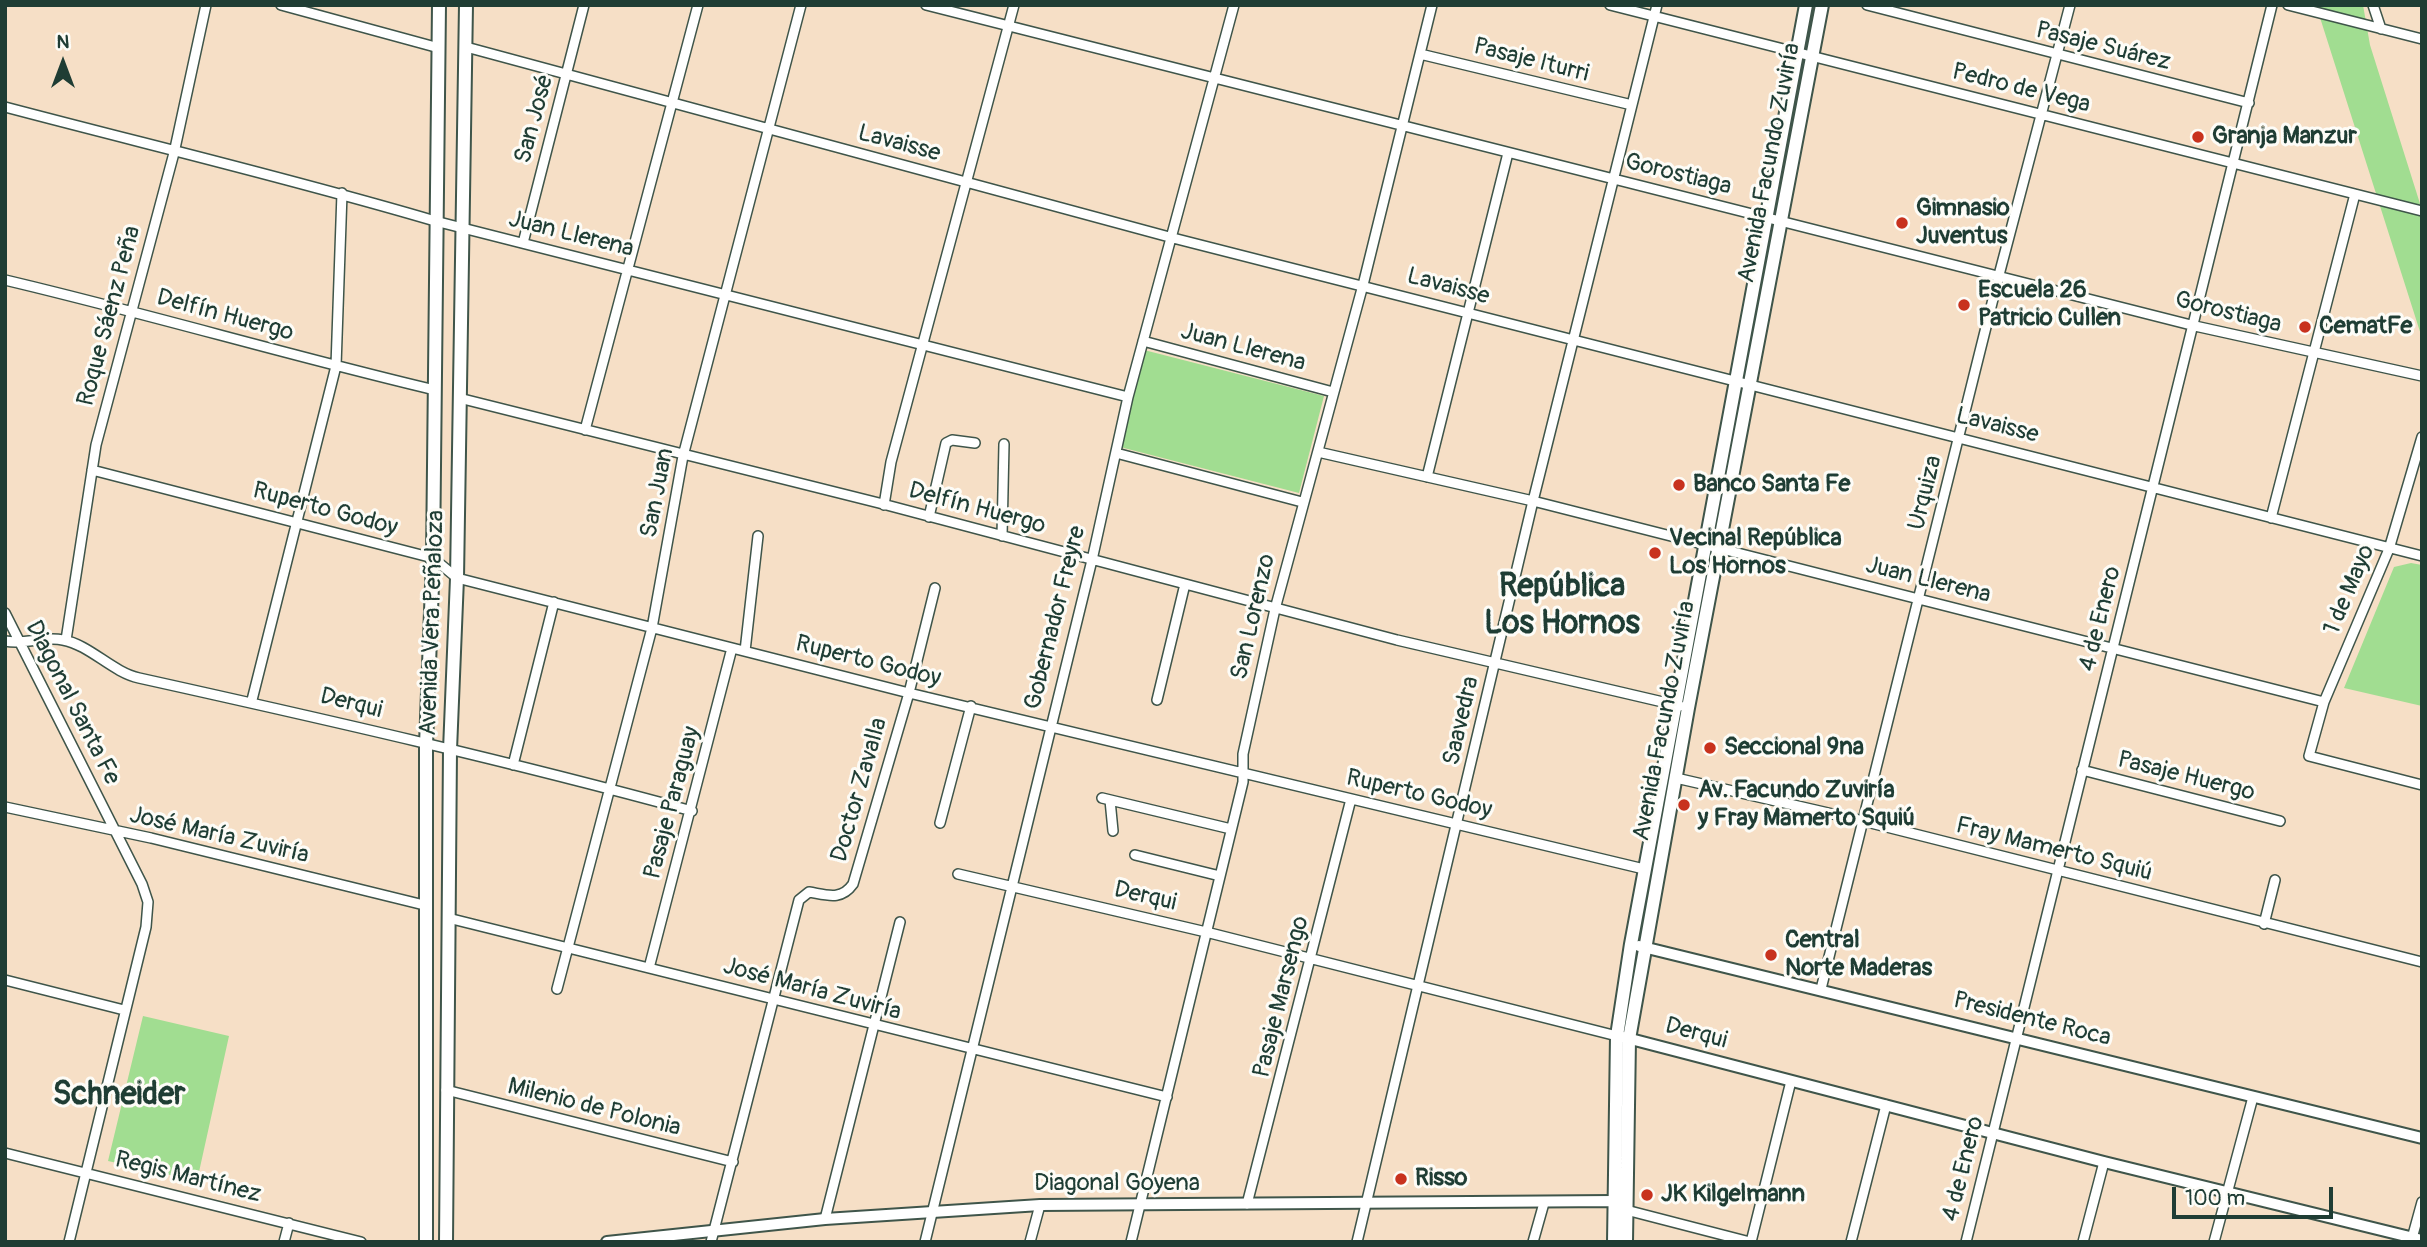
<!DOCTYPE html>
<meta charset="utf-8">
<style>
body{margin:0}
#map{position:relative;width:2427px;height:1247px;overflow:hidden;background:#f6dfc6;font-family:Pangolin,sans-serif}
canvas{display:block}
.frame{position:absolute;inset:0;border:7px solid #1f3d34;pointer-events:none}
.north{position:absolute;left:28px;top:28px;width:70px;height:70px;-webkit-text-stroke:5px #fdfcf7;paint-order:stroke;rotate:0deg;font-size:19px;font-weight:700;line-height:28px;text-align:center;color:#1f3d34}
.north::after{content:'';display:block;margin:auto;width:24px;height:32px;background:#1f3d34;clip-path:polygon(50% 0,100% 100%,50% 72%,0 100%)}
.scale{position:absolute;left:2172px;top:1187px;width:161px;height:32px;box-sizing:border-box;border:4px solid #1f3d34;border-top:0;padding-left:9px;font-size:21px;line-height:24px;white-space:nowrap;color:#1f3d34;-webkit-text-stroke:5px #fdfcf7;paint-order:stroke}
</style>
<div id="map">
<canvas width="2427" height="1247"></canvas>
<div class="frame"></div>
<div class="north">N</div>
<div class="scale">100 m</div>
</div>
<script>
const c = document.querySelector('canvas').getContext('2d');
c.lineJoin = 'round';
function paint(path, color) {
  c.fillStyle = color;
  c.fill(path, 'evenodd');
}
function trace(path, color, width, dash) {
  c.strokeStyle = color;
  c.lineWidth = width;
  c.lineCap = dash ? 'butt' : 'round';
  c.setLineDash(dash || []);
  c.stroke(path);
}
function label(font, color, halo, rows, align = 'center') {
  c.font = font + ' Pangolin,sans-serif';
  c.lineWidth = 6;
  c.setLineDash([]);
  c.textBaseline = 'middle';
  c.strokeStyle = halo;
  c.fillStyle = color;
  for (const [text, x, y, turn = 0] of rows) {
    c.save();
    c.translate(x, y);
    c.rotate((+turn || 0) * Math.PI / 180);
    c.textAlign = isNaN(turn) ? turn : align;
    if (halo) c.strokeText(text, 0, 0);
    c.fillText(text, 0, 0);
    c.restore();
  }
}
paint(new Path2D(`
 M2316,5H2363L2370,45L2422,210V338Z
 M1144,350L1324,396L1299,493L1120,447Z
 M2411,563L2422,565V706L2344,688L2394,567Z
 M143,1016L229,1036L197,1181L108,1161Z`), '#a1dd91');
const minor = new Path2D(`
 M281,5L439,48
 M926,5L2195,326L2422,376
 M1610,5L2422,211
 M1867,5L2249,103
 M2288,5L2422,39
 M2373,5L2381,29
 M466,47L1173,238L2422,556
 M1420,54L1632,105
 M5,107C149,145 293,179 435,221L1128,397
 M523,243L584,5
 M5,280C149,314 291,356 435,390
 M1143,341L1333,392
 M459,398L879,503L1397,640L1680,706
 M585,430L698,5
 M2422,437L2389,549L2324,702L2309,756L2422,785
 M1318,452L1533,501L2324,702
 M1116,453L1302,502
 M92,470L433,558L457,578L909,693L1644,869
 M1427,477L1508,153
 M884,505L891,462L1014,5
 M929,517L946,443L952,440L975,443
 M2271,518L2355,194
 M1002,536L1004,444
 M5,613L142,884L148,902L146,927L69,1242
 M66,640L96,445L174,153L206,5
 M5,641C25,645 43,636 63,640C90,645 112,672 139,678C324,719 509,761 692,811
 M745,651L758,536
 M252,700L336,366L342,193
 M1157,700L1185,584
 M513,765L554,602
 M2082,770L2280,821
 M1676,778L1863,821L2422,962
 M1102,798L1231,829
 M1110,800L1113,831
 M5,807L151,838L424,905
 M940,823L971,706
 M1135,855L1220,876
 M958,874L1206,932L1617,1036
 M448,918L1167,1097
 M2264,924L2275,880
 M649,968L732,648
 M5,980L124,1010
 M557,989L652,628L683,456L801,5
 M1821,989L1999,275L2070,5
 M446,1090L733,1162
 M5,1153L361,1242
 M1247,1204L1351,799
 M1626,1210L1750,1242
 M825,1219L900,922
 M284,1242L289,1223
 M711,1242L799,900L809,892C827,895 841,901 853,884L909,693L935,588
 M925,1242L1092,560L1128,397L1234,5
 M1030,1242L1040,1205
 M1131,1242L1243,782V754L1275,609L1363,285L1432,5
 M1357,1242L1533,501L1657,5
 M1533,1242L1544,1203
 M1751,1242L1791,1081
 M1851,1242L1886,1105
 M1966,1242L2272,5
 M2083,1242L2104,1162
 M2214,1242L2253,1097
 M2411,1242L2422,1202`);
const tertiary = new Path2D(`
 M1639,946L2422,1138
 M1623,1037L2104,1162L2422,1240
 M607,1242L825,1219L1040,1205L1614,1201L1619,1206`);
const secondary = new Path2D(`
 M426,1242V745L433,558L439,5
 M446,1242L450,750L457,578L466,5
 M1614,1242L1617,1036L1631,944L1806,5
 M1626,1242L1629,1039L1688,708L1822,5`);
trace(minor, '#3f554a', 12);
trace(tertiary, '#3f554a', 14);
trace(secondary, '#3f554a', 16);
trace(minor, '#fff', 9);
trace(tertiary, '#fff', 10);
trace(secondary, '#fff', 12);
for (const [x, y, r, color] of [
 [2198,137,7,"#c8321e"],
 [1902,223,7,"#c8321e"],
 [1964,305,7,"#c8321e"],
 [2305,327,7,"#c8321e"],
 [1679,485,7,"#c8321e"],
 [1655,553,7,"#c8321e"],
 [1710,748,7,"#c8321e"],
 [1684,805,7,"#c8321e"],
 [1771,955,7,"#c8321e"],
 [1401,1179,7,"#c8321e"],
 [1647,1195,7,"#c8321e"]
]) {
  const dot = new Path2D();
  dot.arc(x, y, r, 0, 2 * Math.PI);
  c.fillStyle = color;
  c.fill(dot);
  trace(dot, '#fdfcf7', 2.5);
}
label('24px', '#1f3d34', '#fdfcf7', [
 ["Pasaje Suárez",2103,47,14],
 ["Pasaje Iturri",1531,61,14],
 ["Pedro de Vega",2021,89,14],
 ["San José",535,119,-75],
 ["Lavaisse",899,144,15],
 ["Avenida Facundo Zuviría",1770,163,-79],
 ["Gorostiaga",1678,175,14],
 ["Juan Llerena",571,235,14],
 ["Lavaisse",1448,287,15],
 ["Gorostiaga",2228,313,14],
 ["Roque Sáenz Peña",110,316,-75],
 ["Delfín Huergo",225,316,15],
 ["Juan Llerena",1243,348,15],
 ["Lavaisse",1997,426,14],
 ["San Juan",658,493,-79],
 ["Urquiza",1926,493,-76],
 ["Delfín Huergo",977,509,15],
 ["Ruperto Godoy",325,510,15],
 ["Juan Llerena",1928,581,14],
 ["1 de Mayo",2350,590,-67],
 ["San Lorenzo",1254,617,-77],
 ["Gobernador Freyre",1056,618,-76],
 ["4 de Enero",2101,619,-76],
 ["Avenida Vera Peñaloza",433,623,-88],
 ["Ruperto Godoy",868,662,14],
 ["Diagonal Santa Fe",72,703,63],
 ["Derqui",351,704,14],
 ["Saavedra",1462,721,-77],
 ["Avenida Facundo Zuviría",1665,721,-79],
 ["Pasaje Huergo",2186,777,14],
 ["Doctor Zavalla",860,790,-74],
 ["Ruperto Godoy",1419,795,13],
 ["Pasaje Paraguay",673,803,-75],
 ["José María Zuviría",219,836,13],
 ["Fray Mamerto Squiú",2054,850,14],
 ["Derqui",1145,897,13],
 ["José María Zuviría",812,990,15],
 ["Pasaje Marsengo",1282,997,-76],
 ["Presidente Roca",2032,1020,14],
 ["Derqui",1696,1034,15],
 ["Milenio de Polonia",594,1108,14],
 ["4 de Enero",1964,1169,-76],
 ["Regis Martínez",188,1178,14],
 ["Diagonal Goyena",1117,1184]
]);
label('bold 24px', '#1f3d34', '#fdfcf7', [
 ["Granja Manzur",2212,137],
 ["Gimnasio",1916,209],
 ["Juventus",1916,237],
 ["Escuela 26",1978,291],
 ["Patricio Cullen",1978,319],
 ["CematFe",2319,327],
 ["Banco Santa Fe",1693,485],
 ["Vecinal República",1669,539],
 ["Los Hornos",1669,567],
 ["Seccional 9na",1724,748],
 ["Av. Facundo Zuviría",1698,791],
 ["y Fray Mamerto Squiú",1698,819],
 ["Central",1785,941],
 ["Norte Maderas",1785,969],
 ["Risso",1415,1179],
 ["JK Kilgelmann",1661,1195]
], 'left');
label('bold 32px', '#1f3d34', '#fdfcf7', [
 ["República",1562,588],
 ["Los Hornos",1562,625],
 ["Schneider",119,1096]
]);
</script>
